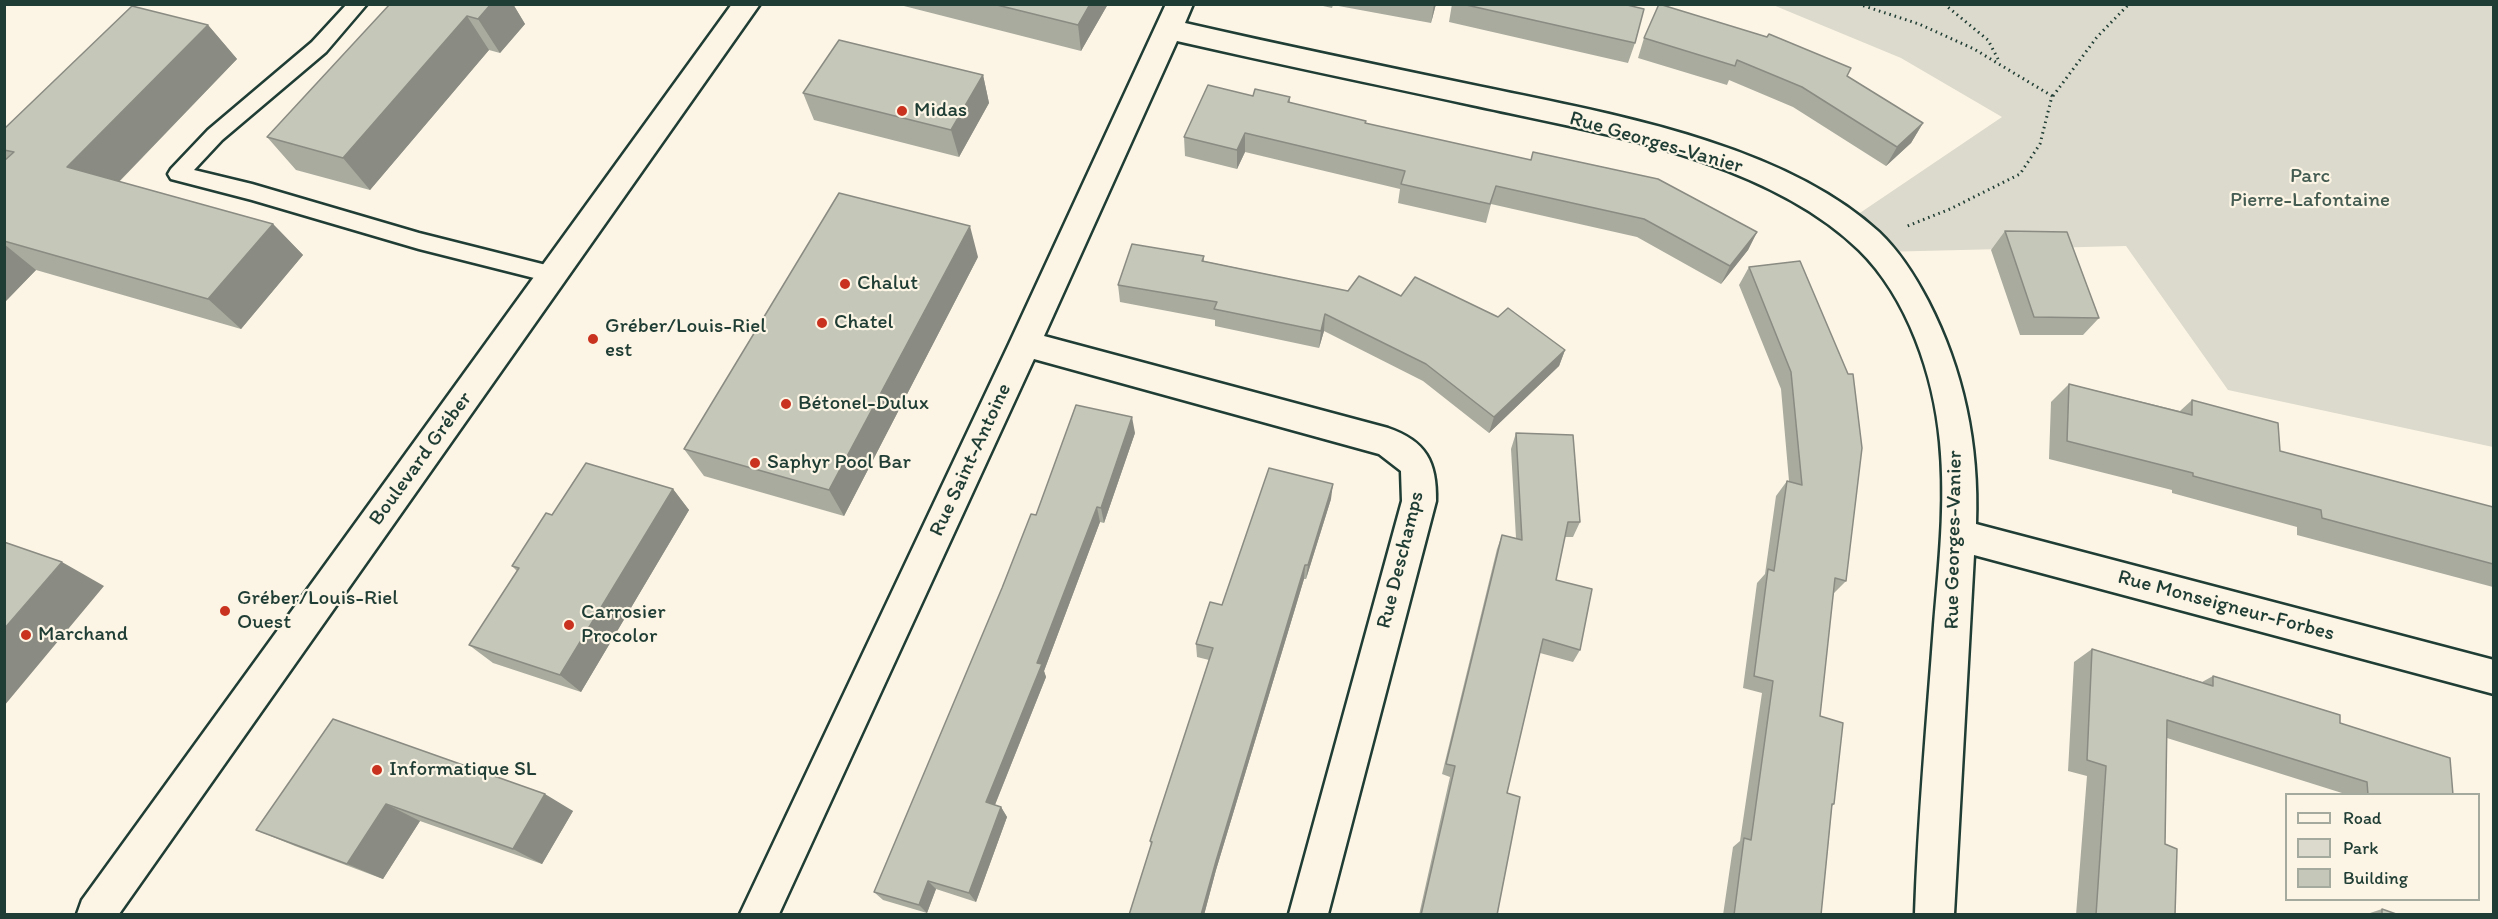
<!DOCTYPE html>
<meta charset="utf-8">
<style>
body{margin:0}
#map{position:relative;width:2498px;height:919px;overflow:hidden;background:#fcf5e5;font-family:Itim,sans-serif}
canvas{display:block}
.frame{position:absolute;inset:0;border:6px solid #1f3d34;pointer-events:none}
.legend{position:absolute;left:2285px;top:793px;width:195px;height:108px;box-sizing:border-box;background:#fcf5e5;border:2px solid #a4ab9e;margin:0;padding:8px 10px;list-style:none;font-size:18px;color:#1f3d34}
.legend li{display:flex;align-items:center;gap:12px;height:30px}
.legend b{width:30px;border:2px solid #a4ab9e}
</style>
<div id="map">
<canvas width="2498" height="919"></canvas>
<div class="frame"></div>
<ul class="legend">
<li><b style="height:8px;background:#fcf5e5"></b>Road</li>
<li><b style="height:16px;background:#dcdacc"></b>Park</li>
<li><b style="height:16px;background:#c5c7b9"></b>Building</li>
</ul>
</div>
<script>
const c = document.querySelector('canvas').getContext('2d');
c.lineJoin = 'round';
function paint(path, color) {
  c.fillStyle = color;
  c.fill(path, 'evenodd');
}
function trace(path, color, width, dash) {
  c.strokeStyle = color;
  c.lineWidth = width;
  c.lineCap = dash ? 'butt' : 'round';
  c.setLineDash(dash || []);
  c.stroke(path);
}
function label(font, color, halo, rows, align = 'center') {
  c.font = font + ' Itim,sans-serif';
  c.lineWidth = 4.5;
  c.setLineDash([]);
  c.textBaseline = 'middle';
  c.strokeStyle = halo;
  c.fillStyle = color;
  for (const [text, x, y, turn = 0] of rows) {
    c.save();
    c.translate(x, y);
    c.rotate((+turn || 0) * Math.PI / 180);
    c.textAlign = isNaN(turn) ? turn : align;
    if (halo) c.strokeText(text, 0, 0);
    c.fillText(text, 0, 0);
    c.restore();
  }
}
paint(new Path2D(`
 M1773,5H2493V447L2228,390L2126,246L1879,252L1845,223L2002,117L1901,58Z`), '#dcdacc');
const lane = new Path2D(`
 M347,4H367L326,52L222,140L194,170L252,184L419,233L554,267L561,269L564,275L561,281L554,283L419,249L252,200L171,179L168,174L171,169L208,130L312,42Z`);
const street = new Path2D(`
 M1166,4H1193L1185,23C1281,45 1377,65 1473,85C1601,112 1780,141 1879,232C1900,252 1915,276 1928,301C1964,371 1979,445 1976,524L2494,660V694L1974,555L1954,914H1915C1918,818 1927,722 1934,625C1939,564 1946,504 1940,442C1934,376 1908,298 1859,250C1763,157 1593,132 1467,104C1370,83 1273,63 1177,41L1044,336L1388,428C1426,441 1437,462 1436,501L1328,914H1289L1402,501L1401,471L1379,454L1034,359L779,914H740L1009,344Z`);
const secondary = new Path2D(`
 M732,4H760L119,914H77L82,900Z`);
trace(lane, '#1f3d34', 5);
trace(street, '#1f3d34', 5);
trace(secondary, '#1f3d34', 5);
trace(new Path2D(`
 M1858,4L1919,24L1974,49L2052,96L2040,144L2020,174L1950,209L1905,227
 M1944,4L1988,40L1999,61
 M2053,96L2097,37L2129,4`), '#1f3d34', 3, [1.5, 4]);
paint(lane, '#fcf5e5');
paint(street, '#fcf5e5');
paint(secondary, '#fcf5e5');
paint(new Path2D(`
 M390,4H513L525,24L500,53L489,50L370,190L296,170L267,137Z
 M896,4H1108L1081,51Z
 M1314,4H1436L1431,23L1333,5L1332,8Z
 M1452,4H1623L1635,43L1628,63L1449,22Z
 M208,25L237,59L119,182L273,224L303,255L241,329L36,270L4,303V161L5,160H4V129Z
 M1644,38L1851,68L1847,76L1923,123L1911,143L1886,166L1793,107L1729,80L1727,85L1638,58Z
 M983,75L989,103L959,157L814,120L803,93Z
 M1253,96L1290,97V103L1366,121V123L1757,232L1748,250L1721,284L1637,237L1491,204L1486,223L1398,203L1400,189L1245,152L1237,169L1185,156L1184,137Z
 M2005,231L2099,318L2083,335H2020L1991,250Z
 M1204,256V261L1348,291L1401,296L1565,350L1559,366L1489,433L1423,381L1324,331L1319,348L1215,326V320L1120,302L1118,285Z
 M978,257L844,516L704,476L684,449Z
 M1800,261L1846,581L1833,594L1820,716L1834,804L1832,806L1821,915H1723L1733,847L1740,841L1762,693L1743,688L1757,583L1765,574L1776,496L1787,481H1789L1781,389L1739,285L1749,267Z
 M2069,384L2180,411L2192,400L2280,451L2493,507V587L2297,535V527L2172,493V490L2049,459L2051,402Z
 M1135,433L1104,523L1100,522L1044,671L1046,677L995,805L1001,807L1007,817L976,902L936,889L927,913L883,900L874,892L1036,515Z
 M1516,433L1580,522L1573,537H1565L1556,580L1580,650L1573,662L1540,653L1507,793L1497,915H1419L1450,777L1442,774L1497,549L1502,535L1516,538L1511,449Z
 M673,489L689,510L581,692L493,663L469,645L517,571L512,566L552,515Z
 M1331,499L1306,579H1304L1216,870L1204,915H1129L1151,845L1150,841L1209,660L1197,657L1196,644L1222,605Z
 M2092,649L2202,682L2213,676L2340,723L2453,795H2342V793L2167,738L2165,844L2175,915H2076L2087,776L2068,771L2074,662Z
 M333,719L573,811L542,864L420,821L383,879L295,846L256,830Z
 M2382,909L2399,915H2364Z`), '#a9ab9f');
paint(new Path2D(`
 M491,4H513L525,24L500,53L478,19Z
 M1090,4H1108L1081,51L1078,25Z
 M1434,4H1436L1431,23Z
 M467,16L489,50L370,190L343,158Z
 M208,25L237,59L102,199L67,167Z
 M983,75L989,103L959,157L951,130Z
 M1923,123L1911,143L1886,166L1897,147Z
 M1245,133V152L1237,169V150Z
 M273,224L303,255L241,329L208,299Z
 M970,226L978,257L844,516L829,490Z
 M1757,232L1748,250L1721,284L1730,266Z
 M4,244L36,270L4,303Z
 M1325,314L1324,331L1319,348L1321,331Z
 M1565,350L1559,366L1489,433L1494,417Z
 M1132,417L1135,433L1104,523L1101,508Z
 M1333,484L1331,499L1306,579L1308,565Z
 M673,489L689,510L581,692L560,675Z
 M1097,507L1100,522L1044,671L1046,677L992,812L986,802L1037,663Z
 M62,562L104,586L4,706V629Z
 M1305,565L1304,579L1216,870L1204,915H1201L1216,861Z
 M545,794L573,811L542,864L513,849Z
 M386,804L420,821L383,879L347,864Z
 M1001,807L1007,817L976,902L969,893Z
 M928,881L936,889L927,913L919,905Z`), '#8a8b82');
const building = new Path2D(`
 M390,4H491L478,19L467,16L343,158L267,137Z
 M993,4H1090L1078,25Z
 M1462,4H1623L1644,9L1635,43Z
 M1659,4L1767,37L1769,34L1851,68L1847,76L1923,123L1897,147L1802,87L1737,60L1735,66L1644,38Z
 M132,6L208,25L67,167L273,224L208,299L4,241V161L14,152L4,150V129Z
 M839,40L983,75L951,130L803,93Z
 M1208,85L1253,96L1255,89L1290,97L1288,102L1366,121L1365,123L1531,160L1533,152L1658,179L1757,232L1730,266L1644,219L1496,186L1490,204L1401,184L1405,171L1245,133L1237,150L1184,137Z
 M839,193L970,226L829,490L684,449Z
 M2005,231L2067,232L2099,318L2034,317Z
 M1132,244L1204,256L1202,261L1348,291L1359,276L1401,296L1415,277L1498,317L1508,308L1565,350L1494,417L1426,364L1325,314L1321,331L1214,309L1217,302L1118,285Z
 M1800,261L1848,374H1853L1862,448L1846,581L1835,578L1820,716L1843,723L1834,804H1832L1821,915H1734L1744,838L1751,840L1773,681L1754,676L1768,569L1774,571L1787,481L1802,485L1791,372L1749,267Z
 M2069,384L2192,415V400L2278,423L2280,451L2493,507V564L2322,518L2321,510L2193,476V473L2067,441Z
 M1076,405L1132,417L1101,508L1097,507L1037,663L1042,664L986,802L1001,807L969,893L928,881L919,905L874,892L1002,588L1031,514L1036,515Z
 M1516,433L1573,435L1580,522H1568L1556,580L1592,589L1580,650L1543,639L1507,793L1520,797L1497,915H1421L1455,766L1446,764L1502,535L1522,540Z
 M586,463L673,489L560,675L469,645L519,568L512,566L546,513L552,515Z
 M1269,468L1333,484L1308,565H1305L1216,861L1201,915H1129L1152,842L1150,841L1213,648L1196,644L1210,602L1222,605Z
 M4,542L62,562L4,629Z
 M2092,649L2213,686V676L2340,715V723L2450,758L2453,795H2368L2367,782L2167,720L2165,844L2177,849L2175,915H2096L2106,766L2087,760Z
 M333,719L545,794L513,849L386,804L347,864L256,830Z
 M2382,909L2399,915H2382Z`);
paint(building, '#c5c7b9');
trace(building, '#8a8b82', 1.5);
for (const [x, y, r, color] of [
 [902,111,6,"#c8321e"],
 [845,284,6,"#c8321e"],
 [822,323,6,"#c8321e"],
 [593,339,6,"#c8321e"],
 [786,404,6,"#c8321e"],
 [755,463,6,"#c8321e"],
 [225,611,6,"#c8321e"],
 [569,625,6,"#c8321e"],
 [26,635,6,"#c8321e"],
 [377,770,6,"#c8321e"]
]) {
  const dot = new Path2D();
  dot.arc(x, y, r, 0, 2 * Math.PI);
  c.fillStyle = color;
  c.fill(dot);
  trace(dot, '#fcf5e5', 2);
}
label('21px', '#1f3d34', '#fcf5e5', [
 ["Midas",914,111],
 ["Chalut",857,284],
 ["Chatel",834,323],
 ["Gréber/Louis-Riel",605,327],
 ["est",605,351],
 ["Bétonel-Dulux",798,404],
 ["Saphyr Pool Bar",767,463],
 ["Gréber/Louis-Riel",237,599],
 ["Ouest",237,623],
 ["Carrosier",581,613],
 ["Procolor",581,637],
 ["Marchand",38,635],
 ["Informatique SL",389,770]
], 'left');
label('21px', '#1f3d34', '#fcf5e5', [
 ["Rue Georges-Vanier",1656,143,16],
 ["Boulevard Gréber",421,459,-54],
 ["Rue Saint-Antoine",971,460,-65],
 ["Rue Georges-Vanier",1954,540,-89],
 ["Rue Deschamps",1401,560,-76],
 ["Rue Monseigneur-Forbes",2226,606,15]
]);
label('21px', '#455c52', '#fcf5e5', [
 ["Parc",2310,177],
 ["Pierre-Lafontaine",2310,201]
]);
</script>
